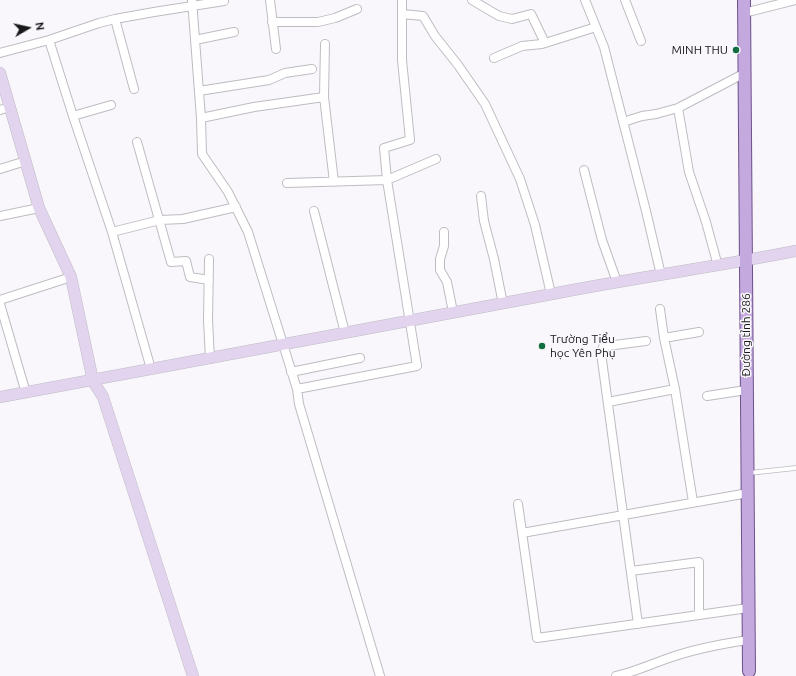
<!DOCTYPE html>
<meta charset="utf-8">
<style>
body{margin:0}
#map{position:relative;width:796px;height:676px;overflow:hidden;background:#f9f7fc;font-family:Ubuntu,sans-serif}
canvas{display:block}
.north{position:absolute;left:8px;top:8px;width:40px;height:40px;-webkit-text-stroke:3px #f9f7fc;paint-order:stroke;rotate:81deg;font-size:11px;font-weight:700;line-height:16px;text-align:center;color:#181819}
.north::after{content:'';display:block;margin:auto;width:14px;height:18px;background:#181819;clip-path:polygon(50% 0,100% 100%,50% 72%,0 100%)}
</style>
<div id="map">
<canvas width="796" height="676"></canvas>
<div class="north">N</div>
</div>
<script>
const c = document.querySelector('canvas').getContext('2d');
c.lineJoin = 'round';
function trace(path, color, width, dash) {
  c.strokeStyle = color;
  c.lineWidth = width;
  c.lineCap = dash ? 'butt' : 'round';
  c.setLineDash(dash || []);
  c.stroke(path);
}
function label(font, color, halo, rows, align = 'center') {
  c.font = font + ' Ubuntu,sans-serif';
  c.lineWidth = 3;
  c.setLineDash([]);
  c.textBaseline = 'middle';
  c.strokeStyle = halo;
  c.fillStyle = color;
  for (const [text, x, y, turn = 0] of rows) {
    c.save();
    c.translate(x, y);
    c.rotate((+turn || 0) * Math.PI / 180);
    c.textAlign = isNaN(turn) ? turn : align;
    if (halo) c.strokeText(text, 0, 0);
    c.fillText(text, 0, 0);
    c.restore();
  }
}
const lane = new Path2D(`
 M749,473L796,468`);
const street = new Path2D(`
 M192,0L201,118L202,154L228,192L248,232L297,389L299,404L380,676
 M270,0L276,49
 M472,0L499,16L512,19L531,14L545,43
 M585,0L604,47L646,211L661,275
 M625,0L641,41
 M744,13L795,0
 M402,14L423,16L435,36L458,65L485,104L520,179L535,225L551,294
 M115,19L134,89
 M272,22H318L335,18L357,9
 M49,40L73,116L112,232L151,369
 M195,40L234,32
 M325,44L324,97L334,182
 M0,53L49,40L99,23L115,19L154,12L224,1
 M494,58L522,46L542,44L596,27
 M199,91L269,80L285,73L312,69
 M678,108L689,172L706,222L718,266
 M0,110L10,107
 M73,116L111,105
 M201,118L254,107L324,97
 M623,122L642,116L656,114L678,108L745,73
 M137,142L171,262L186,261L190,277L209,280
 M0,169L26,161
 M584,170L602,240L617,282
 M287,183L387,180L436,159
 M481,196L484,221L494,259L503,304
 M314,211L345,333
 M0,216L39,208
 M112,232L160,220L183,219L236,207
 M444,232V246L440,259V270L447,282L453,312
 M209,259L208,320L210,359
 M0,300L71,277
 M0,304L26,393
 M660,309L664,338L675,389L693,502
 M664,338L699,332
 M291,372L360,358
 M297,389L417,366L387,180L384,148L410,140L402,60V0
 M707,396L746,390
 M608,402L675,389
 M518,504L537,638L748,608
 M522,533L748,493
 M631,571L699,562V615
 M638,624L601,353L603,347L607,346L646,341
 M616,676C635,672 651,664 669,658C694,649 721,644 748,640`);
const secondary = new Path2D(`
 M0,73L39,208L71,277L93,381L103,397L193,676
 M0,397C184,364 368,328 552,294C633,278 715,267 796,251`);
const primary = new Path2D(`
 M744,0L749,671`);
trace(lane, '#bebcc1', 5.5);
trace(street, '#bebcc1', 10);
trace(secondary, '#bebcc1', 12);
trace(primary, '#6e518c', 14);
trace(lane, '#fff', 4);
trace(street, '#fff', 8);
trace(secondary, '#e2d4ef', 11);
trace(primary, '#c4a9df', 12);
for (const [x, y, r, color] of [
 [736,50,4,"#136d40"],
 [542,346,4,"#136d40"]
]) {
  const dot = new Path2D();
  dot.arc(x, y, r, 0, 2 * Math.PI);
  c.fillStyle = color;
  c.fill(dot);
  trace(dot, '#f9f7fc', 1.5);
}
label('12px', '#181819', '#f9f7fc', [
 ["MINH THU",728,50],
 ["Trường Tiểu",550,339,"left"],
 ["học Yên Phụ",550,353,"left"]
], 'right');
label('12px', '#181819', '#f9f7fc', [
 ["Đường tỉnh 286",746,335,-90]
]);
</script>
